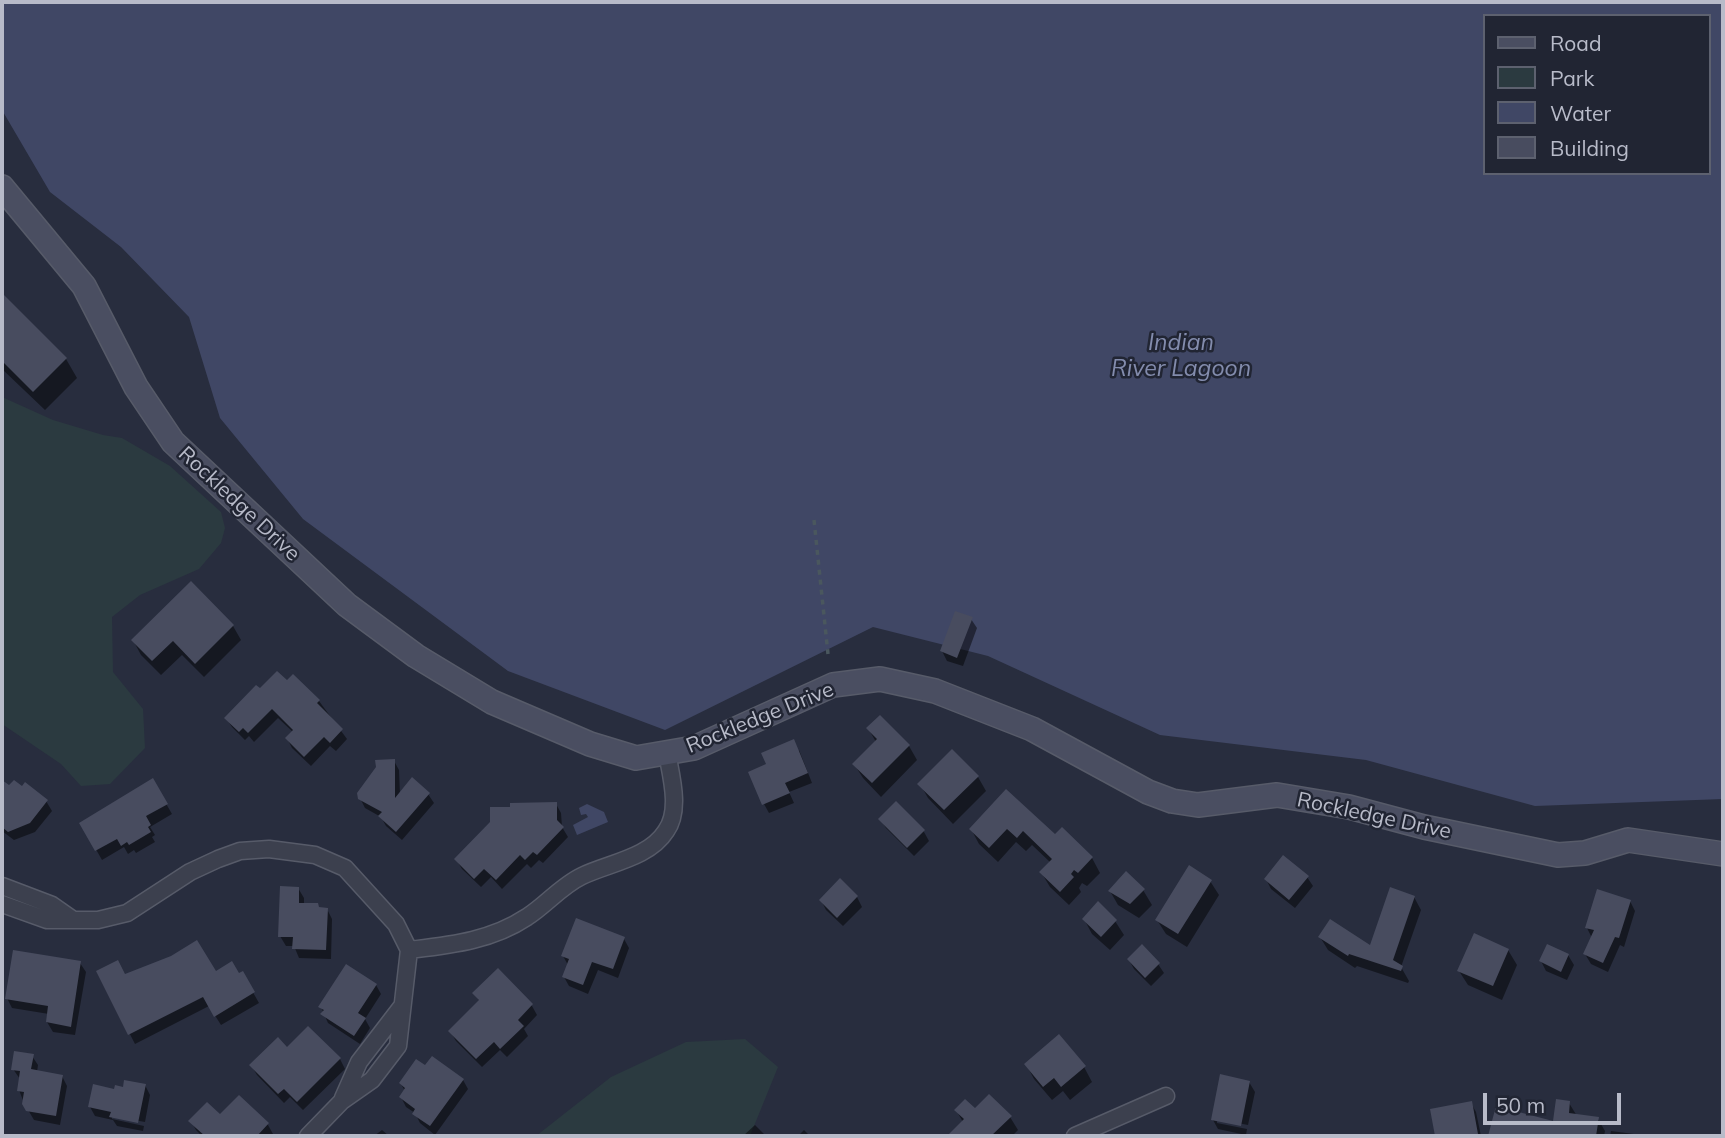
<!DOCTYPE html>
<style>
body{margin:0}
#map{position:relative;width:1725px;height:1138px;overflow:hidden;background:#282d3e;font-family:Mulish,sans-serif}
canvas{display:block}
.frame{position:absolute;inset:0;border:4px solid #b8bbc9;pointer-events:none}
.legend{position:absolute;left:1483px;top:14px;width:228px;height:161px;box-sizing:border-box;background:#212533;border:2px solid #5d616f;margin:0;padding:9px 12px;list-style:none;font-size:21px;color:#b8bbc9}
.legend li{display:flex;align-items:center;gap:14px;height:35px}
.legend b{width:35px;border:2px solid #5d616f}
.scale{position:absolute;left:1483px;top:1093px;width:138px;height:32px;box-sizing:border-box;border:4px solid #b8bbc9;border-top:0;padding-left:9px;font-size:21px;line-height:24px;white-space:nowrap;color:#b8bbc9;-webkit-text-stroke:5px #212533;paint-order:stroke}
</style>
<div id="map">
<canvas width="1725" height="1138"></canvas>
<div class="frame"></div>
<ul class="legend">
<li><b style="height:9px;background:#4a4e61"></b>Road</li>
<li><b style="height:19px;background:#2b3a40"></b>Park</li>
<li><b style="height:19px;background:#404765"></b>Water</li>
<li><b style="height:19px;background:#484c5f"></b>Building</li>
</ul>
<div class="scale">50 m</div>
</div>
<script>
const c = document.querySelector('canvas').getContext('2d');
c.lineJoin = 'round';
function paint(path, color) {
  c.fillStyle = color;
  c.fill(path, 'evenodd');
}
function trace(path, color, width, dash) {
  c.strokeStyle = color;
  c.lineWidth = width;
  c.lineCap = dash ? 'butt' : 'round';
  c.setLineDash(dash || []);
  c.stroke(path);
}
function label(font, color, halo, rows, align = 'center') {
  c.font = font + ' Mulish,sans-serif';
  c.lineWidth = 5;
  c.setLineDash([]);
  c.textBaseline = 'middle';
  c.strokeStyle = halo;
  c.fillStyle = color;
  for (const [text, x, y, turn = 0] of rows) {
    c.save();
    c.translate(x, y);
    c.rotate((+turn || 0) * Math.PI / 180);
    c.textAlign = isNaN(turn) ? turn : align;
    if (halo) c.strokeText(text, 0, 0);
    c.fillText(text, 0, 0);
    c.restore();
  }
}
paint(new Path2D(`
 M2,397L53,420L103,435L122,438L170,466L221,512L225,528L221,543L199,569L140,595L112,617L113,672L143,709L145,748L110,784L81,786L61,764L2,724Z
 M745,1039L778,1067L750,1136H536L611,1077L686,1042Z`), '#2b3a40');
paint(new Path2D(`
 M2,2H1723V799L1535,806L1366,760L1160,735L988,656L873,627L665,730L508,671L303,519L220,418L189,317L121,247L50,192L2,110ZM1485,16H1709V173H1485Z
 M587,804L604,812L608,822L577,835L573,825L588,817L586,814L581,815L579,808Z`), '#404765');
paint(new Path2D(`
 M2,295L66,359L77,378L45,410L2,369Z
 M971,619L977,628L963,666L947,661L942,651Z
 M233,626L241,640L204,677L182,655L161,675L141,655L133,640Z
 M293,676L319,701L347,739L336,751L330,746L311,766L292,748L287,738L293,732L278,718L254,742L249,736L245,740L232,727L226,718L260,691L287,682Z
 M868,728L909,746L917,760L881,797L863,778L854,764L876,742Z
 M799,750L812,783L789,792L794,803L769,813L764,804Z
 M394,761L399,770L400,795L428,794L434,803L402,840L386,826L381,817L365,808L360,798Z
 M978,777L986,791L953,824L928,798L920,784Z
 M153,781L172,814L150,827L155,835L152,837L155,842L136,853L134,850L128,854L124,847L102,860L81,823Z
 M2,782L9,788L46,801L52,811L35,832L14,840L2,831Z
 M1006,791L1055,837L1062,829L1092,858L1100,873L1087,886L1082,883L1079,888L1081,892L1069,905L1050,887L1041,872L1051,863L1032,845L1026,851L1016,842L998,862L979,844L971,829Z
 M556,804L561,813L562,827L568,837L543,863L539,860L531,868L527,864L502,889L491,877L481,887L462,869L456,859Z
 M896,804L924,832L929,841L914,856L886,828L880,819Z
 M1307,877L1313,886L1295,908L1271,889L1266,879Z
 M840,881L857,897L862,907L843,926L826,910L821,900Z
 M1210,881L1219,895L1187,947L1166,934L1157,920Z
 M298,888L304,898V905L327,909L332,919L331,959L299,958L294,946H286L280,936Z
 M1143,890L1152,905L1139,918L1118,905L1110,891Z
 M1414,897L1421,910L1401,967L1409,981L1408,983L1357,966L1355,968L1328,950L1320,937L1371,948Z
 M1630,901L1635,911L1624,947L1620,945L1608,972L1591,964L1585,954L1592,938L1587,928Z
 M1084,919L1115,921L1124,935L1110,950L1092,934Z
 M624,939L629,948L618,978L598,970L588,994L569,986L564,977L568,965L563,956Z
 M1508,950L1517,965L1502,1000L1468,985L1459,971Z
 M1568,955L1574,965L1567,980L1546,971L1541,961Z
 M1129,960L1158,964L1164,973L1151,986L1134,969Z
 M80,963L86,972L75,1035L53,1032L47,1022L49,1014L12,1008L7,998Z
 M498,971L532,1006L537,1015L524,1029L528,1036L507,1057L500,1050L482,1067L456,1041L450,1031L480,1002L475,993Z
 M98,972L125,976L242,973L259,1003L221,1025L209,1006L135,1044Z
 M376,985L381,994L365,1019L370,1028L360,1044L328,1023L321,1007Z
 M286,1049L340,1059L345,1069L303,1110L290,1097L284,1103L257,1075L251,1065Z
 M32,1056L38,1065L37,1072L62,1076L67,1086L60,1125L34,1120L24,1103L19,1090L20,1079L13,1069Z
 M1026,1064L1084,1067L1092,1082L1070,1100L1063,1091L1052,1100L1034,1079Z
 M463,1080L468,1089L435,1135L420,1123L415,1113L406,1107L401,1097L405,1091L401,1084Z
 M1249,1082L1255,1092L1248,1125L1217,1119V1123L1247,1129L1246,1135L1218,1129L1213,1120Z
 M145,1085L150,1095L145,1122L112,1116V1119L144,1126L143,1131L117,1126L113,1120L95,1116L90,1107L116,1091Z
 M239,1097L268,1125L273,1134L271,1136H202L196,1130L191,1121L220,1117Z
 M1471,1103L1476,1112L1481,1136H1437L1432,1110Z
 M1569,1103L1577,1116L1598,1119L1605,1131L1604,1136H1490L1497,1108L1554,1123Z
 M956,1110L1010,1117L1018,1130L1012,1136H949L963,1122Z
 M755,1125L766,1136H743Z
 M382,1130L389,1136H374Z
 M804,1130L810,1136H798Z
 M1611,1131L1649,1136H1610Z`), '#0007');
paint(new Path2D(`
 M2,293L67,358L33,392L2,361Z
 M191,581L234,625L195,664L173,641L152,661L131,640Z
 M955,611L973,617L957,658L940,651Z
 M277,671L287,680L293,674L320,700L317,703L343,729L330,743L324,737L304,757L285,738L293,730L272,709L248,733L243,728L239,732L224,718L256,685L260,688Z
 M880,715L910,745L872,783L852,764L877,739L866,728Z
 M794,739L808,773L785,783L790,793L762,805L748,772L766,764L761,753Z
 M952,749L979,776L944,810L917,784Z
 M395,759V798L412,777L430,793L396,832L378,816L382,812L358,799L357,793L376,767L375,760Z
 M153,778L168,804L146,816L151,825L148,827L151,832L129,845L127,842L121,846L117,839L95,851L79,823Z
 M2,780L9,785L14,780L22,786L25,782L48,800L30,823L8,832L2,827Z
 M1006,789L1055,834L1062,827L1093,857L1078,873L1074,870L1071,874L1074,877L1060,892L1039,872L1052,859L1023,831L1017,838L1007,829L989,848L969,829Z
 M896,801L925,830L907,848L878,819Z
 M557,802V820L564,827L537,855L533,852L525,860L520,855L496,880L484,869L474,879L454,859L490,822V807H510V803Z
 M1283,855L1309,876L1289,900L1264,879Z
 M1189,865L1212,880L1178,934L1155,920Z
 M1126,871L1145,889L1130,904L1108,891Z
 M840,878L858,896L837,918L819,900Z
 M280,886L299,887V903H318L319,907L328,908L326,950L292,949L293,937H278Z
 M1390,887L1415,896L1393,960L1403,966L1401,971L1349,954L1348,956L1318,937L1330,919L1370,945Z
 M1597,889L1631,900L1619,938L1615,937L1603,963L1583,954L1594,930L1585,928Z
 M1098,901L1117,920L1101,937L1082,919Z
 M576,918L625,937L613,969L592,962L583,985L562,977L569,959L561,956Z
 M1474,933L1509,949L1493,986L1457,971Z
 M197,940L216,971L232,961L239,973L243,971L255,992L214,1017L203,997L128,1035L96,971L118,960L125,974L171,956Z
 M1142,944L1160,963L1145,978L1127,959Z
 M1547,944L1569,954L1561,972L1539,961Z
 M13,950L81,961L71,1027L46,1022L48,1006L5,999Z
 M346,964L377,984L358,1013L366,1018L354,1036L320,1014L324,1010L318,1007Z
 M498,968L533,1004L518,1020L524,1026L500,1049L494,1042L476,1059L448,1031L479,1000L472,993Z
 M308,1026L341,1058L297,1102L284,1089L278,1094L249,1065L278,1037L287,1047Z
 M1059,1034L1086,1066L1061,1087L1054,1078L1043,1087L1024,1064Z
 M14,1051L34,1054L31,1069L63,1075L56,1116L26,1111L22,1104L24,1092L17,1091L20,1071L11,1070Z
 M432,1056L464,1079L430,1126L412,1114L415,1109L399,1097L405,1088L399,1083L416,1059L425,1065Z
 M1220,1074L1250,1081L1241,1126L1211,1120Z
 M124,1080L146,1084L138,1123L109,1117L111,1112L88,1107L93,1084L114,1089L115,1085L123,1087Z
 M989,1094L1012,1116L991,1136H947L964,1119L954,1110L965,1099L975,1108Z
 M239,1095L269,1123L257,1136H205L188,1121L207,1102L220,1114Z
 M1556,1099L1570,1101L1569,1113L1599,1117L1596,1136H1488L1496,1106L1553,1121Z
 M1472,1101L1478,1134L1435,1136L1430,1109Z`), '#484c5f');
const street = new Path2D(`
 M2,886L52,905L72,919
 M2,904L47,920H98L127,913L190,872L218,859L240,851L269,849L315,855L345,868L396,924L409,950
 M409,950C450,945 491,941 527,917C546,905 561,886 582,876C609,863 649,858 666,831C681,810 671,776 667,753
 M343,1098L359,1062L402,1006
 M308,1136L342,1101L372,1080L398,1046L409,950
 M1075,1136L1166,1096`);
const secondary = new Path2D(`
 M2,187L84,286L136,387L173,442L347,605L416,656L492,702L590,744L636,758L694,748L833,685L880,679L935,691L1032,729L1148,792L1172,801L1198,805L1277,795L1349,807L1424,827L1558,855L1585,853L1628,840L1723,854`);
trace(street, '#575b69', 19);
trace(secondary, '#575b69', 26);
trace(new Path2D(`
 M814,520L828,654`), '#4a575e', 3.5, [5, 5]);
trace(street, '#3c404e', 16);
trace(secondary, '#4a4e61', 23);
label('21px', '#b8bbc9', '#212533', [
 ["Rockledge Drive",239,504,43],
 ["Rockledge Drive",760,718,-22],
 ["Rockledge Drive",1374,816,12]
]);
label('italic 23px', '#838cad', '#212533', [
 ["Indian",1181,343],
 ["River Lagoon",1181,369]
]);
</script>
